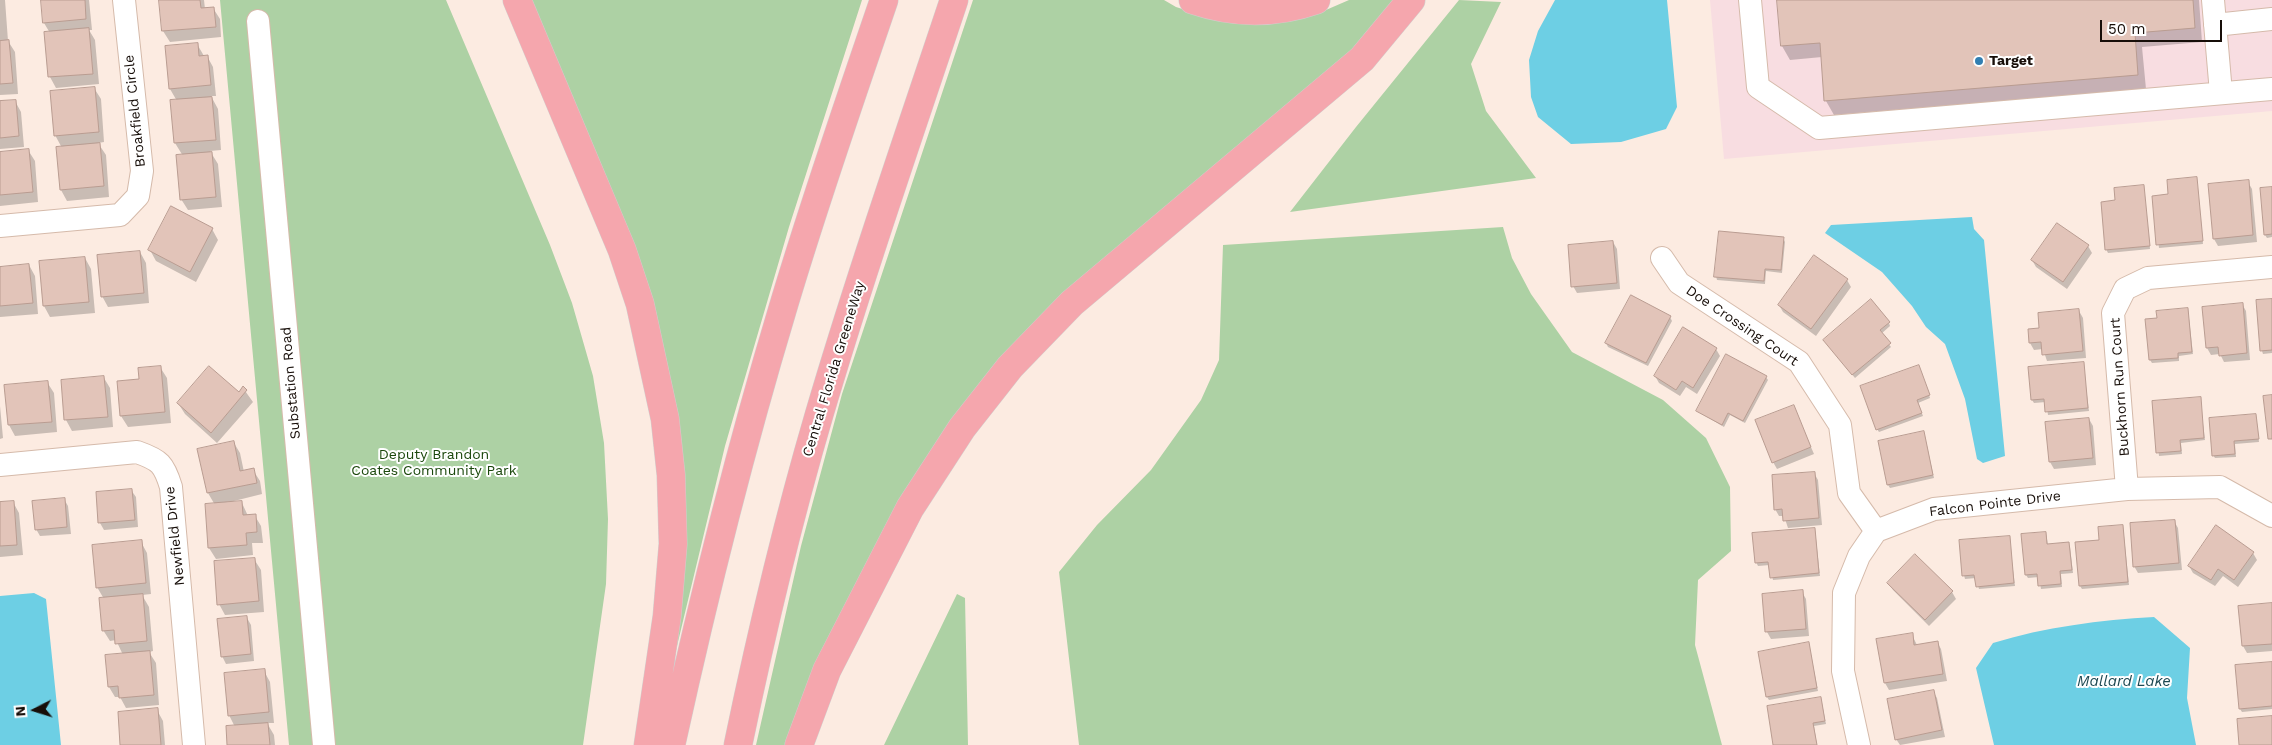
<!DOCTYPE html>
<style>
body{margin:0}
#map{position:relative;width:2272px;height:745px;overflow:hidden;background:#fcebe1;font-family:"Work Sans",sans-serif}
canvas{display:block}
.north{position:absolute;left:10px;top:685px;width:50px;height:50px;-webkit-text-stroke:4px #fff;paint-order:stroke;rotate:265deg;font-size:14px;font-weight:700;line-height:20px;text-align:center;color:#170e09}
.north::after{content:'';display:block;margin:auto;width:18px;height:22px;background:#170e09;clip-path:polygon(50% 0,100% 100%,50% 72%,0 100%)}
.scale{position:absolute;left:2100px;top:20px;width:122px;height:22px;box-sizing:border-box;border:2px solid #170e09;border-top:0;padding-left:6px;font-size:15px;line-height:18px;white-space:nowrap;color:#170e09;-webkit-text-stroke:4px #fff;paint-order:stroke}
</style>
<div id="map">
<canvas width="2272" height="745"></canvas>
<div class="north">N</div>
<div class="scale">50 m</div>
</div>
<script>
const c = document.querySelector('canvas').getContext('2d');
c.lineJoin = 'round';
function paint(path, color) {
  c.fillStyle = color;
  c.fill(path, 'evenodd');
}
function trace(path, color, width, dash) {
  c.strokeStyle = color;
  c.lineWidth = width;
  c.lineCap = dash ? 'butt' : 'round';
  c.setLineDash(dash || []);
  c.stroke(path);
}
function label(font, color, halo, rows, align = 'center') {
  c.font = font + ' "Work Sans",sans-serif';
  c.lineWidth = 4;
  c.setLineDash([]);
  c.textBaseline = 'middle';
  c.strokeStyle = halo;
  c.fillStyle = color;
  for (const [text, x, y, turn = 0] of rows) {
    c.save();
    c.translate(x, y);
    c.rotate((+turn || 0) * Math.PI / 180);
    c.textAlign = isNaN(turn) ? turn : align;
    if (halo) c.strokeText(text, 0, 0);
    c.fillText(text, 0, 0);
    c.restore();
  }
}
paint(new Path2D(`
 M1710,0H2272V111L1724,159Z`), '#f8dde1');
paint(new Path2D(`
 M220,0H446L550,245L572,303L593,376L604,443L608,519L606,584L583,745H289Z
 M524,0H862L789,227L725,446L671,671L674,447Z
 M973,0H1164L1176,7L1211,18L1319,13L1349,0H1399L1367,40L988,380L791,745H756L801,546L842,394Z
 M1459,0L1501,2L1471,64L1486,111L1536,178L1290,212L1356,127Z
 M1503,227L1512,258L1531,294L1572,352L1663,400L1706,438L1730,487L1731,551L1698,580L1695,645L1722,745H1079L1059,572L1097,525L1151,470L1201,400L1219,360L1223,245Z
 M957,594L965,598L968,745H884Z`), '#add1a4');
paint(new Path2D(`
 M1555,0H1667L1677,107L1666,129L1621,142L1571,144L1538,117L1531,97L1529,60L1538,31Z
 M1972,217L1974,229L1984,240L2005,456L1983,463L1977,459L1965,399L1945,344L1926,327L1912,306L1882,272L1825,233L1831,225Z
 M34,593L46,599L61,745H0V596Z
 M2154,617L2190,648L2187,698L2196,745H1994L1976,668L1993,643C2045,627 2100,620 2154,617Z`), '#6dcfe4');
paint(new Path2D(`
 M0,0H5L8,41L15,52L18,94L0,95Z
 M42,0H89L92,30H89L95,40L99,84L56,88L50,77L46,33H50L44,23Z
 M161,0H204L205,9L213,8L220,19L221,37L170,42L163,31Z
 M1778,0H2199L2202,42L2142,47L2146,89L1834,115L1826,101L1822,57L1790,60L1782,46Z
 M197,44L204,56H207L213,67L216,96H211L218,109L221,150L210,151L218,164L222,207L188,210L181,199L183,156L175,143L171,101H177L170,89Z
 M94,88L101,99L104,142L98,143L106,155L109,197L67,201L61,190L62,148L55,135Z
 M15,101L21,112L24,147L0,149V102Z
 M28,150L35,161L38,202L0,206V153Z
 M2196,178L2203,244L2159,248L2153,197L2170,196Z
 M2248,182L2252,189L2257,242L2218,246L2214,239Z
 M2143,186L2150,249L2108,253L2106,249L2117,201Z
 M2272,188V237L2267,238L2265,235Z
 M212,229L218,240L196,282L156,261L150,250Z
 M1783,238L1785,242L1782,273L1766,271L1765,284L1717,280L1716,276Z
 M1613,242L1617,249L1620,289L1577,293L1573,286Z
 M2088,246L2092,253L2067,289L2036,267L2032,260Z
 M140,252L146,263L149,303L108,307L102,296Z
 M85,258L91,269L95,313L50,317L44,306Z
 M29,265L35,276L38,314L0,317V268Z
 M1847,280L1851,287L1816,336L1783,312L1779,305Z
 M2272,300V353L2263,354L2262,351Z
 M2242,304L2246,311L2250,360L2224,362L2220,354L2211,355L2207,348Z
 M2188,309L2193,354L2179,356V361L2152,363L2150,360L2158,319Z
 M2079,311L2083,318L2086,358L2047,361L2043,349L2034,350L2030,343L2029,330L2041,329Z
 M1670,317L1672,321L1648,366L1608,347L1606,343Z
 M1889,323L1890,326L1881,334L1891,347L1855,378L1826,343Z
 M1716,349L1720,356L1697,394L1686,387L1680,396L1659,383L1655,376Z
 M2083,363L2089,411L2048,415L2046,402L2034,403L2032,400Z
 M160,367L167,378L171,423L128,427L121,416L118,382L140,380Z
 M1920,370L1930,398L1918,403L1923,416L1879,432L1877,429Z
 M1766,377L1768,380L1745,423L1730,415L1724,427L1697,411Z
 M104,378L110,388L113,427L72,431L66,420L62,381Z
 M47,382L54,393L57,432L15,436L9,425L5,386Z
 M243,388L253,402L217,443L185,414L178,403L239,394Z
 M2200,398L2205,440L2181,443L2182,454L2159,456L2153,403Z
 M0,406L3,438L0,439Z
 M1793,406L1814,454L1777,469L1773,462Z
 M2256,415L2259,442L2235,444L2236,457L2215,458L2213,455Z
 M2089,419L2093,426L2096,465L2054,469L2050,462Z
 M1924,432L1934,478L1890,488L1888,485Z
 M234,443L240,453L244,472L253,470L260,481L262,494L218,505L242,503L248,516H255L261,526L263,543H252L253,555L216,559L209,548L215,505L208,493Z
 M1814,473L1818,480L1822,525L1788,528L1784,516H1779L1775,509Z
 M131,490L136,497L138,527L104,530L100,523L97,493Z
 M64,499L68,506L71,534L40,536L36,529Z
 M13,502L19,513L23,555L0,557V503Z
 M2174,521L2178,528L2182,570L2138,573L2134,566Z
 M2123,526L2129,585L2082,589L2080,586L2101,541Z
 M1815,529L1820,576L1773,580L1770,565L1758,566L1756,562Z
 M2046,533L2048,545L2068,543L2070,547L2073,573L2061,574L2062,587L2041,589L2039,577L2028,578L2026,575L2022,535Z
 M2009,537L2015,586L1979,589L1976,578L1965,579L1964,575Z
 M141,542L147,553L151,594L142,595L149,607L153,651L149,652L156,663L159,705L126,708L120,697H115L109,687L123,655L116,640L110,641L103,630L104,599L97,587Z
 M2253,553L2257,560L2238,587L2223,576L2215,586L2193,573L2189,566Z
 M254,559L261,570L264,612L225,615L219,604Z
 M1888,583L1952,592L1956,599L1929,626L1893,590Z
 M1802,592L1806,599L1809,636L1771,639L1767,632L1763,595Z
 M2272,604V651L2247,653L2243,646Z
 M247,618L251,625L254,661L226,664L222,656Z
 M1912,635L1917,645L1937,642L1941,649L1947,681L1889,690L1885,683L1878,640Z
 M1809,644L1818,691L1769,700L1767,697Z
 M2272,663V709L2242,712L2240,709Z
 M264,671L270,682L274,723H267L274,735L275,745H229L235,727L229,715Z
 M1933,691L1937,698L1945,737L1900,745L1896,739Z
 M1821,698L1826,724L1814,726L1817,745H1775Z
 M157,710L163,721L165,745H122Z`), '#0003');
const building = new Path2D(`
 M41,0H85L86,19L43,23Z
 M159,0H200L201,8L214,7L216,27L162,31Z
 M1777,0H2193L2195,28L2135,33L2138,75L1824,101L1820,43L1781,46Z
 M89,28L93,74L48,77L44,32Z
 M9,40L13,83L0,84V41Z
 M198,43L199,56L208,55L211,85L169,89L165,46Z
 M95,87L99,132L54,136L50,91Z
 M212,97L216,140L174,143L170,100Z
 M16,100L19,136L0,138V101Z
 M100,143L104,186L60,190L56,147Z
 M29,149L33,192L0,195V152Z
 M212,152L216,197L180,200L176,155Z
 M2197,177L2203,241L2156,245L2152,196L2168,194L2167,180Z
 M2249,180L2253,235L2213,239L2208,184Z
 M2144,185L2150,246L2105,250L2101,202L2115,200L2114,188Z
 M2272,187V234L2264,235L2260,188Z
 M171,206L213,228L190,272L148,250Z
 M2057,223L2089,245L2063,282L2031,260Z
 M1719,231L1784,237L1781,270L1765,269L1764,281L1714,277Z
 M1613,241L1617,283L1571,287L1568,245Z
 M140,251L144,293L101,297L97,255Z
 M1814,255L1848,279L1811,329L1778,305Z
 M85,257L89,302L43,306L39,261Z
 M29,264L33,303L0,306V267Z
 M1631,295L1671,316L1646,363L1605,343Z
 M1871,299L1890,322L1880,330L1891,343L1852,375L1823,340Z
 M2272,299V350L2260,351L2256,300Z
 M2243,303L2247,353L2219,356L2218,347L2206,348L2202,307Z
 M2188,308L2192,352L2178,353V358L2149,360L2145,319L2157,318L2156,311Z
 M2079,309L2083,351L2042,355L2041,342L2029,343L2028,329L2039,328L2038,313Z
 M1683,327L1717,348L1693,388L1682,381L1676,390L1654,376Z
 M1726,354L1767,376L1743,421L1728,413L1722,425L1696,411Z
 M2084,362L2088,408L2045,412L2044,399L2031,400L2028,367Z
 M1919,365L1930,395L1917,400L1922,413L1876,430L1860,386Z
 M161,366L165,412L120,416L117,381L139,379L138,368Z
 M209,366L239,392L243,386L247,390L211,433L177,403Z
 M104,376L108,417L64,420L61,380Z
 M48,381L52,422L8,425L4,385Z
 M2272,395V439H2268L2263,396Z
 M2201,397L2204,438L2180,440L2181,451L2156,453L2152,401Z
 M1794,405L1811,447L1772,463L1755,420Z
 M2256,414L2259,439L2234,441L2235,454L2212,456L2209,418Z
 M2089,418L2093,458L2049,462L2045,422Z
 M1924,431L1933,475L1887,485L1878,441Z
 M234,441L240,471L254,468L257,483L207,493L197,449Z
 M1815,472L1819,518L1783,521L1782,509L1774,510L1772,475Z
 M132,489L135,520L98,523L96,492Z
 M65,498L67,527L35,530L32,501Z
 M14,501L17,545L0,546V502Z
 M242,501L243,515L256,514L257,532L246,533L247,545L208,548L205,504Z
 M2175,520L2179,563L2133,567L2130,523Z
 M2123,525L2128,582L2079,586L2075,542L2099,540L2098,527Z
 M2216,525L2254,552L2234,580L2218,569L2211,580L2188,566Z
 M1815,528L1819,573L1770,578L1768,562L1755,563L1752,533Z
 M2046,532L2047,544L2069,542L2072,570L2060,571L2061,584L2038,586L2037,574L2025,575L2021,534Z
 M2010,536L2014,583L1976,587L1974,575L1962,576L1959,540Z
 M142,540L146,583L96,588L92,545Z
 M1915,554L1953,591L1925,620L1887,583Z
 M255,558L259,601L217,605L214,561Z
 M1803,590L1806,629L1765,632L1762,594Z
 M143,594L147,641L115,644L114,630L102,631L99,598Z
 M2272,603V644L2242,646L2238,606Z
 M247,616L251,654L221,657L217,619Z
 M1913,633L1914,645L1938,641L1943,674L1884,683L1876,639Z
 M1809,642L1817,688L1766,697L1758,652Z
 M150,651L154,695L119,698L118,686L108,687L105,655Z
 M2272,662V706L2239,709L2235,665Z
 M265,669L269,712L228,716L224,673Z
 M1934,690L1942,730L1895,740L1887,699Z
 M1821,697L1825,721L1813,723L1817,745H1773L1767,706Z
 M158,708L161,745H120L118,712Z
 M2272,716V745H2239L2237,719Z
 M268,723L270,745H227L226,726Z`);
paint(building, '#e2c4b9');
trace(building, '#b99c91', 1);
const minor = new Path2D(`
 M1750,0L1758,87L1819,128L2272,89
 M2213,0L2221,93
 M258,21L324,745
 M2215,25L2272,19
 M0,226L120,215L138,196L142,171L124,0
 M1662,258L1679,283L1799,362L1840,425L1849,493L1876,531
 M0,465L137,452C160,460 164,464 171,487L194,745
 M2127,489L2113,313L2125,289L2148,278L2272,267
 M1859,745L1843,671L1844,593L1859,556L1876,531L1934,509L2127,489L2220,487L2272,516`);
const highway = new Path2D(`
 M517,0L622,250L640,304L665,419L671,475L673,544L667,616L648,745
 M1193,0C1234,14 1276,14 1316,0
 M671,745C703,599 739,454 782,311C813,206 849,103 884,0
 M738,745C761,634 787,524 819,415C860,276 908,138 954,0
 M799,745L827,670L910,508L962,428L1010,367L1072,303L1362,59L1411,0`);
trace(minor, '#d5baaa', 24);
trace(highway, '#d1cfce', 29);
trace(minor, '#fff', 22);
trace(highway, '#f5a6ad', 28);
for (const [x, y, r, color] of [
 [1979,61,5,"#327fb2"]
]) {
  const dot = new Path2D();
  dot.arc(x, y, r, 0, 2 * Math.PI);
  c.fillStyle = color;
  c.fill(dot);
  trace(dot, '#fff', 2);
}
label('bold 14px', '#170e09', '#fff', [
 ["Target",1989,61]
], 'left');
label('14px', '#170e09', '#fff', [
 ["Broakfield Circle",135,111,-96],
 ["Doe Crossing Court",1742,326,34],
 ["Central Florida GreeneWay",834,369,-73],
 ["Substation Road",291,383,-95],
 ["Buckhorn Run Court",2120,387,-94],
 ["Falcon Pointe Drive",1995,504,-7],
 ["Newfield Drive",175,536,-96]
]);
label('14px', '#1a470b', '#fff', [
 ["Deputy Brandon",434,455],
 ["Coates Community Park",434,471]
]);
label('italic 15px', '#1c4852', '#fff', [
 ["Mallard Lake",2124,682]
]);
</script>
